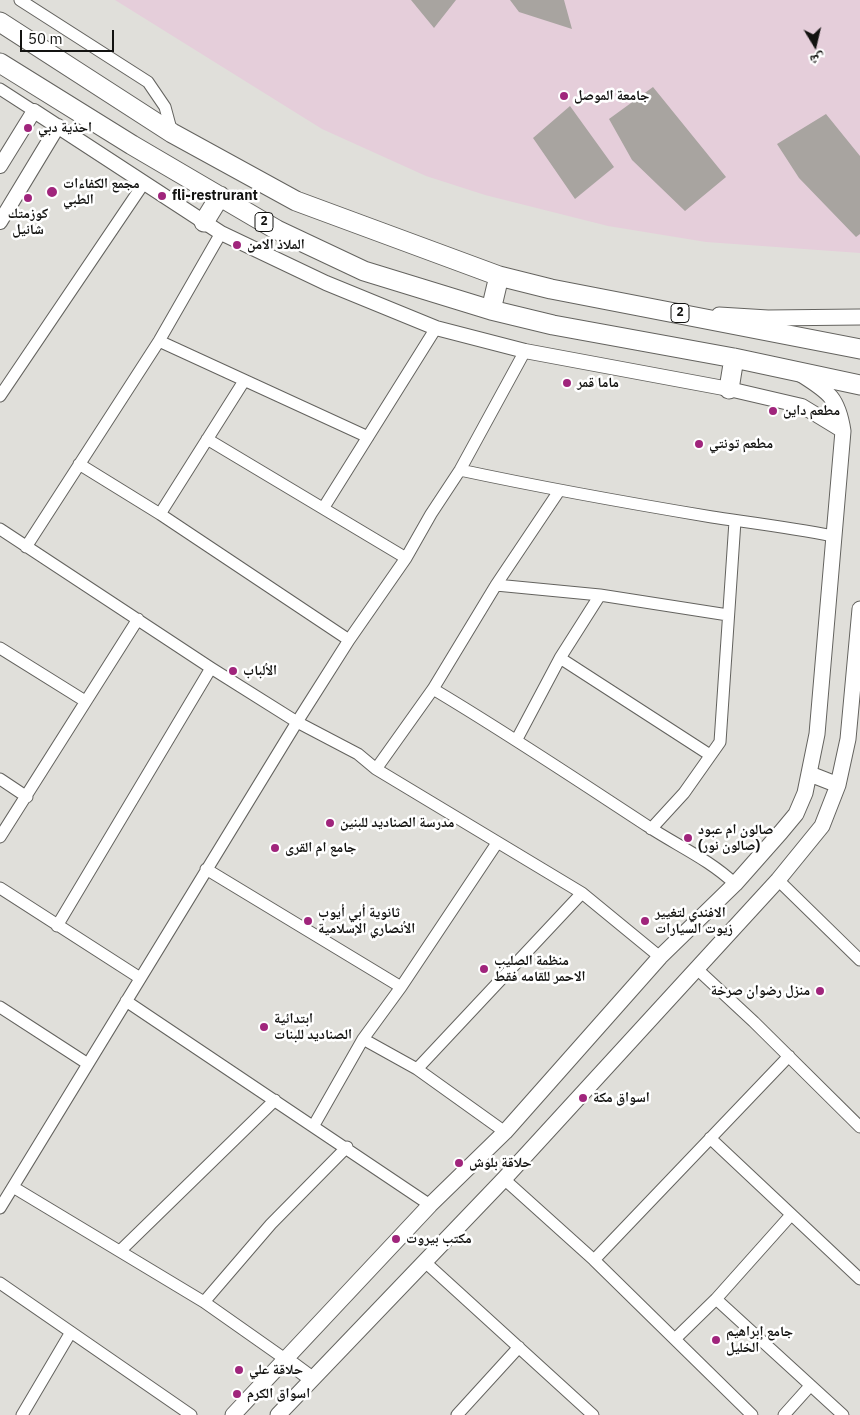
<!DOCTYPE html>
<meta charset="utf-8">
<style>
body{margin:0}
#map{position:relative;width:860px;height:1415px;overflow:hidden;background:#e0dfda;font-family:"IBM Plex Sans","Noto Naskh Arabic",sans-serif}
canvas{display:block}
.north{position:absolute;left:790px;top:20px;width:50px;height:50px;-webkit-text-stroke:4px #fff;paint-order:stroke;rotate:171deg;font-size:14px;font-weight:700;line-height:20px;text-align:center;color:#131311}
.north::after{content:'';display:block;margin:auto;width:18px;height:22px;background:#131311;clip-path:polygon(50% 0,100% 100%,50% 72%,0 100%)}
.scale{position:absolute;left:20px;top:30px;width:94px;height:22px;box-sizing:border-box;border:2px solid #131311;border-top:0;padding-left:6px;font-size:15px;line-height:18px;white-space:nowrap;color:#131311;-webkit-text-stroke:4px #fff;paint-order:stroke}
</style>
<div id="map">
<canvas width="860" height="1415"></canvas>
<div class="north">ش</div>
<div class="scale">50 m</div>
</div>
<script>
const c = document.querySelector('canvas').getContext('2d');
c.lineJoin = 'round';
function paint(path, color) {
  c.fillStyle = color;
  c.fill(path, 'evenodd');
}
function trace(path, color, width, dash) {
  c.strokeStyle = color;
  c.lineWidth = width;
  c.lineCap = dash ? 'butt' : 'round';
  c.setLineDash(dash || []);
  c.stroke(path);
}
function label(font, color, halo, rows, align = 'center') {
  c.font = font + ' "IBM Plex Sans","Noto Naskh Arabic",sans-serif';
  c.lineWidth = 5;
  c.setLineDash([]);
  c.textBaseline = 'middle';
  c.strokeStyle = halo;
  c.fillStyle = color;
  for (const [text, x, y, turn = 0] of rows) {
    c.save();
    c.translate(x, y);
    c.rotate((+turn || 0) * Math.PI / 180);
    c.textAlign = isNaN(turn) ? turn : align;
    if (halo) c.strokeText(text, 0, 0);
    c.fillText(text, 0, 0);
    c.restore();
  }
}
paint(new Path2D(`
 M115,0H860V253L706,242L608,226L485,195L426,176L322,129Z`), '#e5ceda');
paint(new Path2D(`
 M411,0H456L434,28Z
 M510,0H564L572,29L519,12Z
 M653,87L726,177L685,211L632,160L609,119Z
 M570,106L614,167L575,199L533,138Z
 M826,114L860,156V234L856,237L799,178L777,144Z`), '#a8a4a0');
const minor = new Path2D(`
 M20,0L148,82L165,107L172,133
 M0,89L34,111
 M159,341L368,437
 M0,396L144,183
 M207,439L406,558
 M79,464L160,514L349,640
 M460,470C544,488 628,503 712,517C753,523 793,528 833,536
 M324,507L436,328
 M160,514L244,381
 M0,529L211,668L297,722L358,754L376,769L582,893L660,957
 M26,547L159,341L221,233
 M496,585L600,595L728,615
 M0,648L85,701
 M560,658L710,755
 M433,689C507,733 577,780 649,827C678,846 710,860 735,884
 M517,739L560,658L600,595
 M376,769L433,689L496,585L559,491
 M0,779L27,797
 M651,829L684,793L720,742L735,521
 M0,837L138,619
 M206,869L401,987
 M778,880L860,960
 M0,888L140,978
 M57,926L211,668
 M697,969L754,1022L860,1127
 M126,1001L430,1205
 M0,1007L88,1064
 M363,1039L417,1069L505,1132
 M417,1069L582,893
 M314,1125L363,1039L401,987L497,843
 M710,1138L860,1279
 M504,1179L594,1260L752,1415
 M13,1187L204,1302L285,1359
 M0,1208L297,722L349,640L406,558L431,514L460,470L525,351
 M120,1251L275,1100
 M594,1260L789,1056
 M425,1262L593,1415
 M0,1283L191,1415
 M716,1299L843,1415
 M204,1302L271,1224L347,1147
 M675,1339L716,1299L791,1215
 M22,1415L71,1332
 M457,1415L519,1347
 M784,1415L810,1386`);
const tertiary = new Path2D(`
 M0,166L34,111L221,233L326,283L436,328L525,351L729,389L802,406L843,431
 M0,222L58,126`);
const secondary = new Path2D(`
 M719,315L768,318L860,317
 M810,774L838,785
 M285,1359L312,1379
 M233,1415L430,1205L505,1132L660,957L735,884L781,832L796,814L805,793L817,734L843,431C838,398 829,392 802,375
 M278,1415L504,1179L778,880L822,826L838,785L848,739L860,609`);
const trunk = new Path2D(`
 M0,22L172,133L296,201L499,276L551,289L860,349
 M0,63L132,145L277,230L364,271L491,310L553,325L734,358L860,385
 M204,222L220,196
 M491,310L499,276
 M729,389L734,358`);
trace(minor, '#64635f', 13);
trace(tertiary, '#64635f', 16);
trace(secondary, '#64635f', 17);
trace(trunk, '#64635f', 21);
trace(minor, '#fff', 11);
trace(tertiary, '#fff', 14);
trace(secondary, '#fff', 15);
trace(trunk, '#fff', 19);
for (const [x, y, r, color] of [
 [564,96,5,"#a0257c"],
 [28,128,5,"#a0257c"],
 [52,192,6,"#a0257c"],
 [162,196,5,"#a0257c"],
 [28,198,5,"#a0257c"],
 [237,245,5,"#a0257c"],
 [567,383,5,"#a0257c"],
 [773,411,5,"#a0257c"],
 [699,444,5,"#a0257c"],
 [233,671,5,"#a0257c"],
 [330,823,5,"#a0257c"],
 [688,838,5,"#a0257c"],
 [275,848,5,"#a0257c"],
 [308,921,5,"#a0257c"],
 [645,921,5,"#a0257c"],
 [484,969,5,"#a0257c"],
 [820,991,5,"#a0257c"],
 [264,1027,5,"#a0257c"],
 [583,1098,5,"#a0257c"],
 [459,1163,5,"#a0257c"],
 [396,1239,5,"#a0257c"],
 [716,1340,5,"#a0257c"],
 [239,1370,5,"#a0257c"],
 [237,1394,5,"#a0257c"]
]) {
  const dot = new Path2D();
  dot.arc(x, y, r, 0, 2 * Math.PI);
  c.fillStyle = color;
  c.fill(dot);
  trace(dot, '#fff', 2);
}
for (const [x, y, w] of [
 [264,222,18],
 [680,313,18]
]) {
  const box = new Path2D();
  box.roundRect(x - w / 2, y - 9.5, w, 19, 4);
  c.fillStyle = '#fff';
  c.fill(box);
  trace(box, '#131311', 1);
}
label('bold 12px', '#131311', null, [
 ["2",264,222],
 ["2",680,313]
]);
label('bold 14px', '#131311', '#fff', [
 ["جامعة الموصل",574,96],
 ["احذية دبي",38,128],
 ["مجمع الكفاءات",63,184],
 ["الطبي",63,200],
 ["fli-restrurant",172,196],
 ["كوزمتك",28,214,"center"],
 ["شانيل",28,230,"center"],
 ["الملاذ الامن",247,245],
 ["ماما قمر",577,383],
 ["مطعم داين",783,411],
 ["مطعم تونتي",709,444],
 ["الألباب",243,671],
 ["مدرسة الصناديد للبنين",340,823],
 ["صالون ام عبود",698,830],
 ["(صالون نور)",698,846],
 ["جامع ام القرى",285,848],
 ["ثانوية أبي أيوب",318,913],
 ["الأنصاري الإسلامية",318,929],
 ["الافندي لتغيير",655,913],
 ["زيوت السيارات",655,929],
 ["منظمة الصليب",494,961],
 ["الاحمر للقامه فقط",494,977],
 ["منزل رضوان صرخة",810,991,"right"],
 ["ابتدائية",274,1019],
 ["الصناديد للبنات",274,1035],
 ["اسواق مكة",593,1098],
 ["حلاقة بلوش",469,1163],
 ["مكتب بيروت",406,1239],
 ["جامع إبراهيم",726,1332],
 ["الخليل",726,1348],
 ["حلاقة علي",249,1370],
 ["اسواق الكرم",247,1394]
], 'left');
</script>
